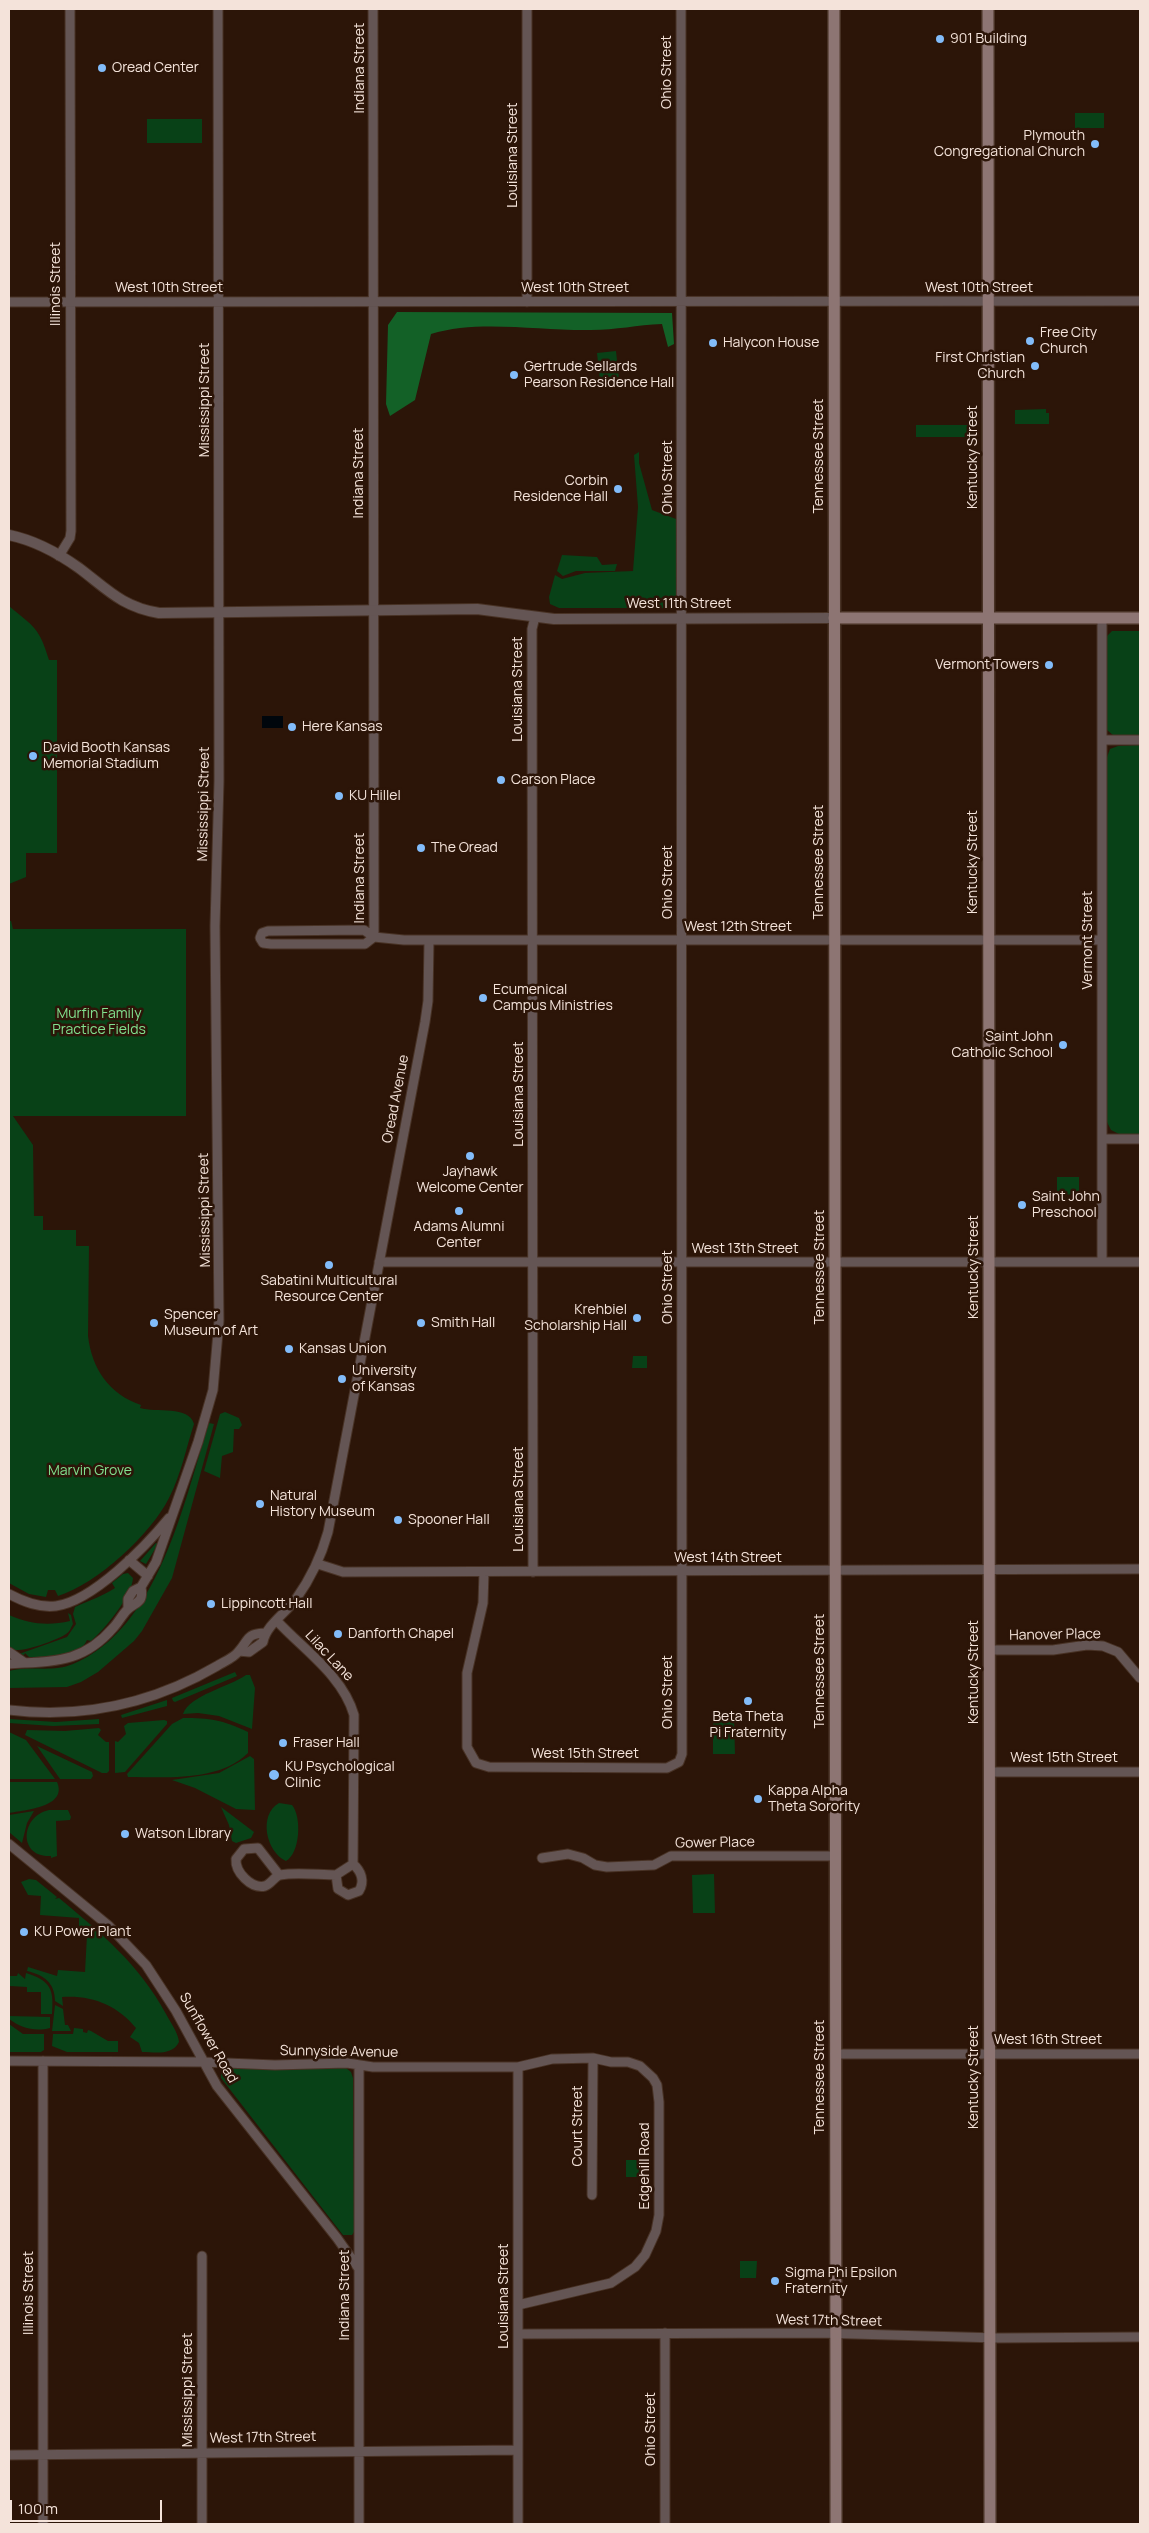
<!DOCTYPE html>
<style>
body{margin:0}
#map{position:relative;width:1149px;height:2533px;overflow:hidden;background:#2c1508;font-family:Manrope,sans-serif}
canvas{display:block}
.frame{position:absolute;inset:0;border:10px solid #f4e3da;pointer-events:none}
.scale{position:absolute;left:10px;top:2500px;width:152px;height:22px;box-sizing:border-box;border:2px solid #f4e3da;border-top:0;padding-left:6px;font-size:15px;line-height:18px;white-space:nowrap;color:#f4e3da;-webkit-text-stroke:4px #2c1508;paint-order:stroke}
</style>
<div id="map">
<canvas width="1149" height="2533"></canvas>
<div class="frame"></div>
<div class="scale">100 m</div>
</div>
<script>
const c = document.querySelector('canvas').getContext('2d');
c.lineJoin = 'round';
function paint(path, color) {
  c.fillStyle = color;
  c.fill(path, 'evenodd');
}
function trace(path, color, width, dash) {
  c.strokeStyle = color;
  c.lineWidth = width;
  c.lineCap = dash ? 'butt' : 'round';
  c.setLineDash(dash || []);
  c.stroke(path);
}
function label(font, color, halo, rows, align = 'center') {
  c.font = font + ' Manrope,sans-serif';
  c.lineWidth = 5;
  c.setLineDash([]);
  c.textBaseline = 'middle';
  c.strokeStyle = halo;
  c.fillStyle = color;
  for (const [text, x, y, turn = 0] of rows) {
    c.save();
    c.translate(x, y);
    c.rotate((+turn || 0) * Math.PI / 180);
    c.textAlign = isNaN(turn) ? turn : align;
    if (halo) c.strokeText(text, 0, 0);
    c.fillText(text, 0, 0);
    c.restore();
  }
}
paint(new Path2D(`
 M1075,113H1104V128H1075Z
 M147,119H202V143H147Z
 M616,351L619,379L600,381L597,353Z
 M1046,409V413H1049V424H1015V410Z
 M916,425H970V437H916Z
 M639,452V463L652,510L676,519V608H559L550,604L549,597L555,575L562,579L585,573L633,571L638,507L634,455Z
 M562,555L597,557L602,565L617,564L615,571H576L563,576L557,571Z
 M9,606C34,627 39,627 49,660H57V853H26V877L9,884Z
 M1112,631H1140V735H1113L1107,730L1106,637Z
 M1140,745V1134H1119L1111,1130L1107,1122V757L1110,749L1118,746Z
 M9,921H11L13,929H186V1116H13L33,1145L34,1216H43V1230H76V1246H89L88,1336C92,1369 109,1394 141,1405L140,1408C156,1413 189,1405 194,1424C186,1448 181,1475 169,1498C151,1534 97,1584 58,1596L55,1590H48L46,1597L29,1594L9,1583Z
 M1057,1177H1079V1194L1057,1195Z
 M633,1356H647V1368H632Z
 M225,1412L239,1418L242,1425L239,1429H234L233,1452L222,1456L220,1478L204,1471L220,1414Z
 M209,1423L214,1424L172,1578L142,1631L134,1641L98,1672L81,1682L67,1687L9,1688V1671C30,1665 52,1673 73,1664C158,1629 184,1502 209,1423Z
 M156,1543L158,1544L146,1564L140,1561Z
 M128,1573L133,1578C132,1596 105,1629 91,1641L87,1640C80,1658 46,1657 29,1657L25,1653L24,1655L19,1654L67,1637L76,1624L73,1614L75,1607C88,1601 105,1595 115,1588L112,1583L123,1574Z
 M68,1613L71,1615L73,1624C71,1627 70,1632 66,1634C55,1641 20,1654 9,1649V1615C29,1624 48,1626 70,1621Z
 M235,1672L237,1676L175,1702L173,1701L172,1698Z
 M246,1675H250L255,1688L252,1729L219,1716L198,1713L183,1714C190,1695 229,1687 246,1675Z
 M167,1700V1706L122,1718L121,1715Z
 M183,1718C210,1718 223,1720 248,1732V1753C219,1782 165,1777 128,1777L127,1774L172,1724Z
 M713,1718H734L735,1754H713Z
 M9,1719L56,1722L99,1719V1724L53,1726L9,1723Z
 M164,1720L167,1721V1724L125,1772L115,1773V1741L118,1742L126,1734L124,1726L128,1723Z
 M99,1728L101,1730L98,1735L106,1742H109V1771L107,1773H102L25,1735L27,1730L65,1731Z
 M9,1732L26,1740L55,1779H9Z
 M37,1746L92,1772L93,1776L91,1779H60Z
 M250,1756L254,1759L255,1810L236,1809L195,1788L172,1780L219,1773Z
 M9,1782H57C68,1807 25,1810 9,1813Z
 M279,1803L292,1805C302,1817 300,1853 286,1861C266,1852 258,1815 279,1803Z
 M221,1807L254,1832L251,1838L236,1843L232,1841L229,1825Z
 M49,1810H68L71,1817L70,1820L56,1821L57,1856L51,1858V1856C18,1858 20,1816 49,1810Z
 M34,1811L27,1823L22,1843L9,1832V1815Z
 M714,1874L715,1913H693L692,1875Z
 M29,1879L36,1880L57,1897L55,1899L59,1898C101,1933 139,1964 166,2014C171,2023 178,2033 179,2042C172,2056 155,2052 142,2052L139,2043L130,2037L136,2028C117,2005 92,1995 62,1997L63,2006L55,2001C55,1983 44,1975 27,1971L28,1967L57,1976L58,1970L85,1972L87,1935L79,1934V1918L40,1915L41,1896L28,1895L21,1882Z
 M18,1973L25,1979L26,1973C51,1981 54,1989 52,2014H41V1992H27V1987L10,1986V1976H17Z
 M55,2005L63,2009L65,2025H68L71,2031H52Z
 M9,2016L50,2017V2028C35,2032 21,2028 9,2019Z
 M9,2024L23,2034H44V2050L41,2052H9Z
 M74,2028L83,2029V2032L87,2033L88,2030L91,2031L108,2041H118V2052H67L52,2046L53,2034H73Z
 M234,2068H346L351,2072L353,2078L354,2232L352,2235H343L221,2078V2071Z
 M626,2160H641V2177H626Z
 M740,2261H757L756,2278H740Z`), '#084117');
paint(new Path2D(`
 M397,312L672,313L674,344L668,347L662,324C637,325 616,330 591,330C540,331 478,319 431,334L415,400L390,416L386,404L388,325Z`), '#136127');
paint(new Path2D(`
 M262,716H283V728H262Z`), '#00060c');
const minor = new Path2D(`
 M373,9L374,937
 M527,9V302
 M9,302L1140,301
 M59,556L70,538L71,531L70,9
 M1102,740H1140
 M374,937L365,944H271L263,943L260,938L262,933L268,931L364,930L374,937L404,940H1102
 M1102,1139H1140
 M379,1262H1140
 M1102,1262V618
 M129,1560L148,1576
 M318,1564L343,1572L1140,1569
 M484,1572L483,1603L467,1673V1747L476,1763L489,1767L667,1768L679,1762L682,1754L681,9
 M533,1572L532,629L535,617
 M9,1594C24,1602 39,1608 56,1606C93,1601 146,1546 169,1518
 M128,1608V1599L133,1591L141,1587L156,1562L198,1442L213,1390L219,1321L215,926L219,781L218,9
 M277,1621C304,1650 343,1676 354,1715L353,1864
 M989,1650H1053L1087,1645L1103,1646L1118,1652L1140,1678
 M239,1651L249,1652L263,1642C266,1625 286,1613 296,1599C311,1578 321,1557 328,1532L425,1022L428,1001L429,940
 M9,1652L25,1663
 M9,1664C52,1661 82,1664 113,1628C118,1623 122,1615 127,1610C136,1601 144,1604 141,1587
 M9,1710C84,1719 152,1704 217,1666C223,1662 234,1658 239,1651C249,1640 246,1634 264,1633
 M989,1772H1140
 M9,1844L109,1926L146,1965L176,2011L217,2086L337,2238L359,2269
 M542,1858L568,1854L583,1858L595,1865L607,1867L654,1865L671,1856H835
 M353,1864C361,1871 365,1881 359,1891L348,1895L338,1889L336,1875Z
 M279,1875L258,1848L244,1849L236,1859C235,1872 251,1889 265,1886C271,1884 275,1876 280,1875C297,1872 319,1875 336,1875
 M835,2054H1140
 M9,2061L202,2062L275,2065L347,2063L373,2067H518L552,2059L593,2058L611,2062H628L640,2066L653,2078L657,2085L659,2102V2215L656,2231L645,2255L635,2267L611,2283L518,2305
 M43,2061V2524
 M359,2065V2524
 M592,2195L593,2058
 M665,2333V2524
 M518,2334L818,2333L998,2338L1140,2337
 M9,2455L518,2450
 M202,2524V2256
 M518,2524V2067`);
const tertiary = new Path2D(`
 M9,535C33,540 58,553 79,568C107,589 122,607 159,613L477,609L554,619L834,618`);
const secondary = new Path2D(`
 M834,9L836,2524
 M988,9L990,2524
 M834,618H1140`);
trace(minor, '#483225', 11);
trace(tertiary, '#483225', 12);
trace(secondary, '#483225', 14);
trace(minor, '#645554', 9);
trace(tertiary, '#645554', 10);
trace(secondary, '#8d7573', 11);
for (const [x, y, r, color] of [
 [940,39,5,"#82bcfa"],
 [102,68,5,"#82bcfa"],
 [1095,144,5,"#82bcfa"],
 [1030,341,5,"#82bcfa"],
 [713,343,5,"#82bcfa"],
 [1035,366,5,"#82bcfa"],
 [514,375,5,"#82bcfa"],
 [618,489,5,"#82bcfa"],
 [1049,665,5,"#82bcfa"],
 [292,727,5,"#82bcfa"],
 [33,756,5,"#82bcfa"],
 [501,780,5,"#82bcfa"],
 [339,796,5,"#82bcfa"],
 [421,848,5,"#82bcfa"],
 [483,998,5,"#82bcfa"],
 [1063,1045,5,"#82bcfa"],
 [470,1156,5,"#82bcfa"],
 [1022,1205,5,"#82bcfa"],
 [459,1211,5,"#82bcfa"],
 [329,1265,5,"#82bcfa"],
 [637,1318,5,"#82bcfa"],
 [154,1323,5,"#82bcfa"],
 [421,1323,5,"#82bcfa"],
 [289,1349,5,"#82bcfa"],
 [342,1379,5,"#82bcfa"],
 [260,1504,5,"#82bcfa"],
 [398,1520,5,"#82bcfa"],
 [211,1604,5,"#82bcfa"],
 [338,1634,5,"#82bcfa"],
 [748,1701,5,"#82bcfa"],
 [283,1743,5,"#82bcfa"],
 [274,1775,6,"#82bcfa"],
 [758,1799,5,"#82bcfa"],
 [125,1834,5,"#82bcfa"],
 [24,1932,5,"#82bcfa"],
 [775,2281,5,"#82bcfa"]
]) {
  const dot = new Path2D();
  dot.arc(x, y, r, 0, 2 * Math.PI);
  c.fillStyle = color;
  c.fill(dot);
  trace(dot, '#2c1508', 2);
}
label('14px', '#f4e3da', '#2c1508', [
 ["901 Building",950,39],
 ["Oread Center",112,68],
 ["Plymouth",1085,136,"right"],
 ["Congregational Church",1085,152,"right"],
 ["Free City",1040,333],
 ["Church",1040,349],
 ["Halycon House",723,343],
 ["First Christian",1025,358,"right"],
 ["Church",1025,374,"right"],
 ["Gertrude Sellards",524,367],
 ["Pearson Residence Hall",524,383],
 ["Corbin",608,481,"right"],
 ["Residence Hall",608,497,"right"],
 ["Vermont Towers",1039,665,"right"],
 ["Here Kansas",302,727],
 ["David Booth Kansas",43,748],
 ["Memorial Stadium",43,764],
 ["Carson Place",511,780],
 ["KU Hillel",349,796],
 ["The Oread",431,848],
 ["Ecumenical",493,990],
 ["Campus Ministries",493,1006],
 ["Saint John",1053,1037,"right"],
 ["Catholic School",1053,1053,"right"],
 ["Jayhawk",470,1172,"center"],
 ["Welcome Center",470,1188,"center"],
 ["Saint John",1032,1197],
 ["Preschool",1032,1213],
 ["Adams Alumni",459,1227,"center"],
 ["Center",459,1243,"center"],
 ["Sabatini Multicultural",329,1281,"center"],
 ["Resource Center",329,1297,"center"],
 ["Krehbiel",627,1310,"right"],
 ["Scholarship Hall",627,1326,"right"],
 ["Spencer",164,1315],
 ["Museum of Art",164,1331],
 ["Smith Hall",431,1323],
 ["Kansas Union",299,1349],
 ["University",352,1371],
 ["of Kansas",352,1387],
 ["Natural",270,1496],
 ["History Museum",270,1512],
 ["Spooner Hall",408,1520],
 ["Lippincott Hall",221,1604],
 ["Danforth Chapel",348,1634],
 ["Beta Theta",748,1717,"center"],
 ["Pi Fraternity",748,1733,"center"],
 ["Fraser Hall",293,1743],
 ["KU Psychological",285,1767],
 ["Clinic",285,1783],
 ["Kappa Alpha",768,1791],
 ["Theta Sorority",768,1807],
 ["Watson Library",135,1834],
 ["KU Power Plant",34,1932],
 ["Sigma Phi Epsilon",785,2273],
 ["Fraternity",785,2289]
], 'left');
label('14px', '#f4e3da', '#2c1508', [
 ["Indiana Street",360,68,-90],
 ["Ohio Street",667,72,-90],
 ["Louisiana Street",513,155,-90],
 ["Illinois Street",56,284,-90],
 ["West 10th Street",169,288],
 ["West 10th Street",575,288],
 ["West 10th Street",979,288],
 ["Mississippi Street",205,400,-90],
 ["Tennessee Street",819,456,-90],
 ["Kentucky Street",973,457,-90],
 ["Indiana Street",359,473,-90],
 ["Ohio Street",668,477,-90],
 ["West 11th Street",679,604],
 ["Louisiana Street",518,689,-90],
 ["Mississippi Street",204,804,-89],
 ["Tennessee Street",819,862,-90],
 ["Kentucky Street",973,862,-90],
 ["Indiana Street",360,878,-90],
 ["Ohio Street",668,882,-90],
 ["West 12th Street",738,927],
 ["Vermont Street",1088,940,-90],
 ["Louisiana Street",519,1094,-90],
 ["Oread Avenue",396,1099,-79],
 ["Mississippi Street",205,1210,-91],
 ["West 13th Street",745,1249],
 ["Tennessee Street",820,1267,-90],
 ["Kentucky Street",974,1267,-90],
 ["Ohio Street",668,1287,-90],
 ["Louisiana Street",519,1499,-90],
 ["West 14th Street",728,1558],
 ["Hanover Place",1055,1635,-1],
 ["Lilac Lane",329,1656,47],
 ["Tennessee Street",820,1671,-90],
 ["Kentucky Street",974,1672,-90],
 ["Ohio Street",668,1692,-90],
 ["West 15th Street",585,1754],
 ["West 15th Street",1064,1758],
 ["Gower Place",715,1843,-1],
 ["Sunflower Road",208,2038,60],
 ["West 16th Street",1048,2040],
 ["Sunnyside Avenue",339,2052,1],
 ["Tennessee Street",820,2077,-90],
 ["Kentucky Street",974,2077,-90],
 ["Court Street",578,2126,-90],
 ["Edgehill Road",645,2166,-90],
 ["Illinois Street",29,2293,-90],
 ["Indiana Street",345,2295,-90],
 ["Louisiana Street",504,2296,-90],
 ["West 17th Street",829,2321,1],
 ["Mississippi Street",188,2390,-90],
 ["Ohio Street",651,2429,-90],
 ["West 17th Street",263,2438,-1]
]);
label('14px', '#81e18f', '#2c1508', [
 ["Murfin Family",99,1014],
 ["Practice Fields",99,1030],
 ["Marvin Grove",90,1471]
]);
</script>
